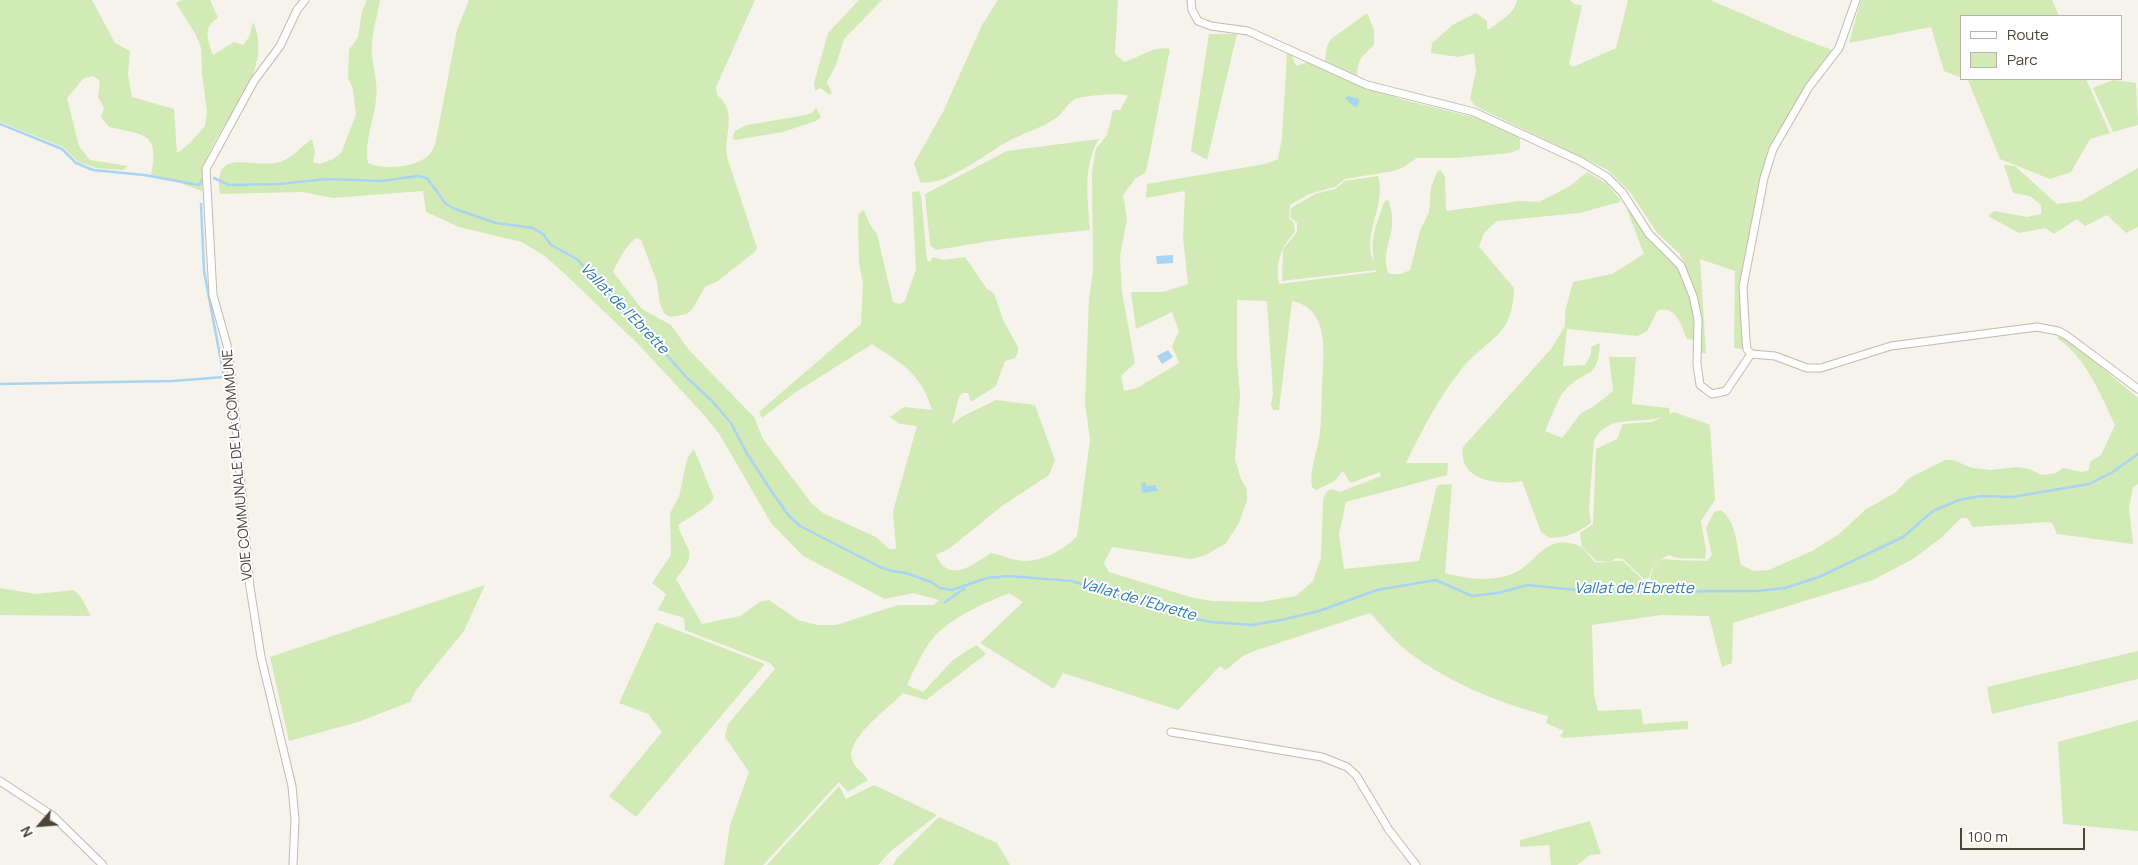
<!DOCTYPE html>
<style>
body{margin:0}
#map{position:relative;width:2138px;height:865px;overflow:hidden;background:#f6f3ec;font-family:Manrope,sans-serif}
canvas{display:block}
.legend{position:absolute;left:1960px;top:15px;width:162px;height:65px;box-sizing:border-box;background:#fff;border:1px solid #b7b4b0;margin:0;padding:6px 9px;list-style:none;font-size:15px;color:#4b4439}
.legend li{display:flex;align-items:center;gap:10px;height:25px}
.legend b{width:25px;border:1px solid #b7b4b0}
.north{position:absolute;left:15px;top:800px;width:50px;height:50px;-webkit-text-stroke:4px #fff;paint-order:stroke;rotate:243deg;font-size:14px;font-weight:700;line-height:20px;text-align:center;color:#4b4439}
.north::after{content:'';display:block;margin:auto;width:18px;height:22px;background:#4b4439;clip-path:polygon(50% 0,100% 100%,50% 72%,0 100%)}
.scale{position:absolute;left:1960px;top:828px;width:125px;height:22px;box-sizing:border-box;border:2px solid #4b4439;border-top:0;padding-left:6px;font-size:15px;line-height:18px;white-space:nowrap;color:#4b4439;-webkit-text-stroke:4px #fff;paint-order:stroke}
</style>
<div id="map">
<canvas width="2138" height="865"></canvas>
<ul class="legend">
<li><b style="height:6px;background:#fff"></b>Route</li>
<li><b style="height:14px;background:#d2eab5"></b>Parc</li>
</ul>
<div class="north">N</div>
<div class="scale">100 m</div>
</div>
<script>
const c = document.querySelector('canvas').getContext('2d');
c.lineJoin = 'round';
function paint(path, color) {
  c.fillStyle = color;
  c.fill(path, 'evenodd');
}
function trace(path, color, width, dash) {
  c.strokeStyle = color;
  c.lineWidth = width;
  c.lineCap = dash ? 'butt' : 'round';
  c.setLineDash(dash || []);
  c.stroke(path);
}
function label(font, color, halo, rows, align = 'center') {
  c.font = font + ' Manrope,sans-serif';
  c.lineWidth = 4;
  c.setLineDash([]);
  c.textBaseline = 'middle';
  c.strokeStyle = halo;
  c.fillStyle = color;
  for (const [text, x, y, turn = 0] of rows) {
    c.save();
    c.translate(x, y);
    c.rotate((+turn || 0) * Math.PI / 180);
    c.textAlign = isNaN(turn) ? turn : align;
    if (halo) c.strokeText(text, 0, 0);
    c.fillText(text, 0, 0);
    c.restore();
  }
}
paint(new Path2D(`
 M0,0H92L115,43L130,51L128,75L132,97L174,109L177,153L189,144L205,126L207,112L202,73L201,48L196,35L176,3L182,0H210L218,18C202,27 208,40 213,55L234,42L243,45L249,37L253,22C275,69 225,116 208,156C204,167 203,179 202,191L172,180L151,176C160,132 145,135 109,127L101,117L104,108L98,97L100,81L93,76L84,78L67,98L79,146L90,160L128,166L123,170L96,168L78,162L63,147L0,122Z
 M367,0H380C377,18 370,39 372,57C374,71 378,84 376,99C374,120 364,142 368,163C383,170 416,168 429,155C431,153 433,148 435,145L457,30L469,0H755L716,87L717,95C739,112 723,136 727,157L757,248L756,251L718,281L705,287L693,308L687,314L670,317L664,313L660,304L657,282L641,240L636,238C625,247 619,259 613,272L642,309L671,325L688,349L754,417L763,439L812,504L823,513L876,537L889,549H896L893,511L917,426L900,424L890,417L904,407L932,410C920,372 903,365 872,344L796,392L762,418L759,412L861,324L863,284L859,263L858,219L859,214L864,210L869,223L877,234L893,302L899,304L905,301L916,269L912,192L919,191L921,196L927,260L930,262L933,257L943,260L965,257L987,289L994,293L1003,320L1018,347V352L1015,358L1005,361L996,386L971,402L968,393H963L959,397L952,424L963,416L996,400L1035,405L1055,460L1049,475L1002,506L950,548L936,555C949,585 974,564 991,553C1002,555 1014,561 1025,561C1044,561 1065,549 1077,536L1090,440L1085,403L1089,299L1093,272L1092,171L1096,149L1107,135L1113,110H1120L1128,96C1121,92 1083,96 1075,99C1068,103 1063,113 1056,118C1041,129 1022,133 1005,143C986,154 942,188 920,182L914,163L943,112L982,25L998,0H1118L1115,54L1124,62C1141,57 1153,45 1170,49L1146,172L1135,179L1123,195L1127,219L1120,256L1122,292L1135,363L1121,376L1124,391L1137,388L1179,363L1172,346L1179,331L1172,312L1136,329L1131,292H1163L1188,284L1183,237L1185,191L1146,198L1147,184L1265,164L1278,159L1282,138L1287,53H1291L1296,66L1308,62L1324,67L1327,46L1331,39L1367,13L1374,30V45C1359,59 1357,60 1357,81L1400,99L1477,118L1520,138V149L1510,153L1456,158H1417L1402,168L1393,171L1345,179L1335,187L1309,194L1290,205L1289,218L1294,223L1295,232C1281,246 1275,263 1279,284L1376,272V270L1282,281L1283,249L1297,232V223L1290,217L1291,208L1315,194L1335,189L1345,181L1378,176C1387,206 1361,233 1374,263C1371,243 1373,231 1381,212C1383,206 1382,203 1388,199C1391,208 1393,217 1392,227C1390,243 1381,258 1389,274H1401L1410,270L1420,231L1429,212L1431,187L1437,172L1440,170L1445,176L1446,211L1520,201L1539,202L1570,186L1587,172L1607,184L1620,199V202L1579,213L1497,221L1484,233L1479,247L1514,288C1513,339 1487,337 1460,371C1438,399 1422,430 1406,463H1448L1447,475L1346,502L1339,534L1344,569L1419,561L1437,485L1452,484L1445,573C1468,579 1494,583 1516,572C1538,561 1547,532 1579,546C1585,548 1590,558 1595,562C1606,564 1613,560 1623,561L1643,580H1650C1655,559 1655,558 1675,560C1686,561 1697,560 1707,561L1712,555L1706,528L1714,512L1721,510C1738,525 1736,545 1741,565L1754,571L1769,570L1812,551L1839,534L1865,510L1896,492L1909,478L1945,460H1953L1972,468L1991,470L2018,467L2029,469L2042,475L2056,473L2063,468L2082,472L2089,470L2090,462L2101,455L2115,425C2100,394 2086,357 2057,338L2060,336L2083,352L2138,398V484L2133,487L2129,508L2133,544L2057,534L2052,523L2048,522L1973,527L1967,518H1961L1941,538L1913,559L1873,580L1733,623L1732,663L1722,667L1709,616L1661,615L1592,625L1594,695L1598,711L1641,709L1643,724L1688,721V729L1564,738L1560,736L1564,731L1546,723L1548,716C1502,704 1450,683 1411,654C1396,643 1383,627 1370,613L1254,651L1243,656L1226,670L1220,666L1178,710L1063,673L1054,689L980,643L1023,602L1009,593C986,603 960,613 941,630C925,644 916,666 907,685L923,692L953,660L976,645L986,654L926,700L903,693C890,707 846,738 852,759C854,768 863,772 868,780L848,792L839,782L763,865H724L730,825L749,772L725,737L728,724L775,669L770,663L685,630L684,618L658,610L666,594L652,583L671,555L670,513L679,497L687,459L694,449L714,498L707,506L678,525C687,555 700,549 676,579L702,624L740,616L760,602L769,600L798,620L817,625H836L898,605H934L939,600L913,593L885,599L803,556L771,523L720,435L705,416L638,344L566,275L546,257L522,242L459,227L426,212L423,191L333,198L302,192L220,194C213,146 248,168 276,163C289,161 301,147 312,139L315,152L313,162L320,164L333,159L341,153L356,115L353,89L348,78L349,50L358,37L362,11ZM1237,300L1267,301L1273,393L1271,404L1273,410H1279L1292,301C1332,309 1323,358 1322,389C1321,405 1322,422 1319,438C1317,454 1309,470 1312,487L1316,490L1333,482L1343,471L1350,483L1380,472L1381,476L1340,492L1332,489L1326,492L1323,500L1321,558L1313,581L1296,596L1260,602L1212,601L1190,597L1109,572L1104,563L1112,547L1191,559L1206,555L1226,543L1239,523L1247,500V490L1241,479L1235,459L1240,395L1237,357Z
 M859,0H882L844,39L836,65L827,82L832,93L829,95L821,88L815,91L814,83L828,33Z
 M1517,0H1570L1574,4L1582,5L1569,64L1573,67L1616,48L1628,0H1710L1792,35L1832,50L1799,100L1768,156L1741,285L1743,349L1734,348L1735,271L1700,259L1706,353H1700L1697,301L1692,281L1680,254L1657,233L1630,192L1608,170L1475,106L1470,99L1476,71L1474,53L1459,57L1431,53L1432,43L1454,24L1476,13L1487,21V29H1490C1500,21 1515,13 1517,0Z
 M1861,0H2052L2059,16H1962V78L1944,71L1931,27L1849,43Z
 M1209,34H1237L1207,160L1191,151Z
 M1964,79H2086L2110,133L2090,139L2071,172L2050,179L2000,159L1968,80Z
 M2113,80L2136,83L2138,125L2113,132L2093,88Z
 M816,107L821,117L816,121L783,132L735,140L732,138L735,131L747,125L806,115L812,113Z
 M1099,139C1082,167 1088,199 1090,230L1003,239L936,250L930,245L925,194L1007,151Z
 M2004,165L2015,166L2057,204L2081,201L2138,168V227L2126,233L2107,215L2085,226L2077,219L2054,234L2045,228L2019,233L1988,216L1994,211L2027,217L2041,214V205L2030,196L2013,193Z
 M1627,210H1631C1646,227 1669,247 1680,265C1688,279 1700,326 1694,340L1687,339C1681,325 1677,306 1658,310L1647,331L1638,336L1567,329L1563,366L1585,365L1591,354V347L1600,343C1598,381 1586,368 1566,389C1558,397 1550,421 1545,431L1562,438L1581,413L1593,407L1613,391L1609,357H1636L1632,404L1669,408L1670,414L1674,412L1710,425L1715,500L1701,521L1706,550L1705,559C1694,557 1679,561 1670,555C1657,559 1652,565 1649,578L1644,579L1623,559L1616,558L1611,562L1596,561L1582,546L1580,533L1593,524L1596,449L1617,439L1623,424L1652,422L1662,417C1636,425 1610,413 1594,440L1589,509L1591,523C1578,533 1565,538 1549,538L1541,532L1522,481C1498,486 1457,480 1463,447L1551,349L1565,326V312L1573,282L1612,274L1644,254Z
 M485,585L464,631L416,690L410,702L358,722L289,741L270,657Z
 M0,588L36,594L74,590L81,597L91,616L0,615Z
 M656,622L765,664L636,817L609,796L662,732L648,714L619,703Z
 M2138,651V679L1992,714L1987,687Z
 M2138,720V831L2063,824L2058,742Z
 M874,785L937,815L891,851L878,865H767L839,786L846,799Z
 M939,817L997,843L1010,865H893L897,858Z
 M1590,821L1601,854L1590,855L1577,865H1551L1549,845L1520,847V840Z`), '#d2eab5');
paint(new Path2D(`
 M1348,96L1359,99L1358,106L1354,107L1345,98Z
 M1173,255V263L1157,264L1156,256Z
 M1168,350L1173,357L1162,364L1157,356Z
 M1146,482V486L1156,485L1157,491L1142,493L1141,483Z`), '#a9d4f2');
trace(new Path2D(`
 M0,124L62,149L76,163L93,170L144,175L199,185L202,180
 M214,178L229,185L279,184L327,179L382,181L417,176L427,178L446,204L455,209L496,223L533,228L543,234L551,245L577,259L626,314L648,333L686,377L711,400L731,423L746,452L774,495L789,516L800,526L880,567L892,571L906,573L931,582L940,588L952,590L987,578L1008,576L1072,581L1182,616L1211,622L1251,625L1281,620L1319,611L1377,590L1436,580L1472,596L1498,593L1528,585L1596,592L1757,591L1785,588L1819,577L1903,537L1933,511L1959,500L1981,496L2012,497L2089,484L2111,473L2138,454
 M0,384L173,381L224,377L204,271L201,204
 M945,602L964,589`), '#a9d4f2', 2.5);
const minor = new Path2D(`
 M1191,0L1192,10L1198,21L1211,26L1248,31L1367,85L1474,112L1580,161L1607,177L1622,192L1649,234L1681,266L1693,296L1698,319L1697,364L1700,385L1712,394L1726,391L1751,354
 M1751,354L1775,356L1807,368H1821L1891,346L2037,327L2058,331L2066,335L2138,389
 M1751,354L1747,349L1746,341L1743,287L1764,178L1773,149L1809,87L1839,48L1856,0
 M1171,732L1322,757L1347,767L1356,775L1389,830L1416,865
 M0,781L53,816L103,865
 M293,865L295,820L292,786L261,657L250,587L231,370L227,345L213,295L206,169L254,81L280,46L297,10L305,0`);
trace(minor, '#c2bbae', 9);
trace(minor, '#fff', 7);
label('14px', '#4b4439', '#fff', [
 ["VOIE COMMUNALE DE LA COMMUNE",238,465,-95]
]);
label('italic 15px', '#2e7ab2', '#fff', [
 ["Vallat de l'Ebrette",624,309,46],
 ["Vallat de l'Ebrette",1634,589],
 ["Vallat de l'Ebrette",1138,600,16]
]);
</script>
